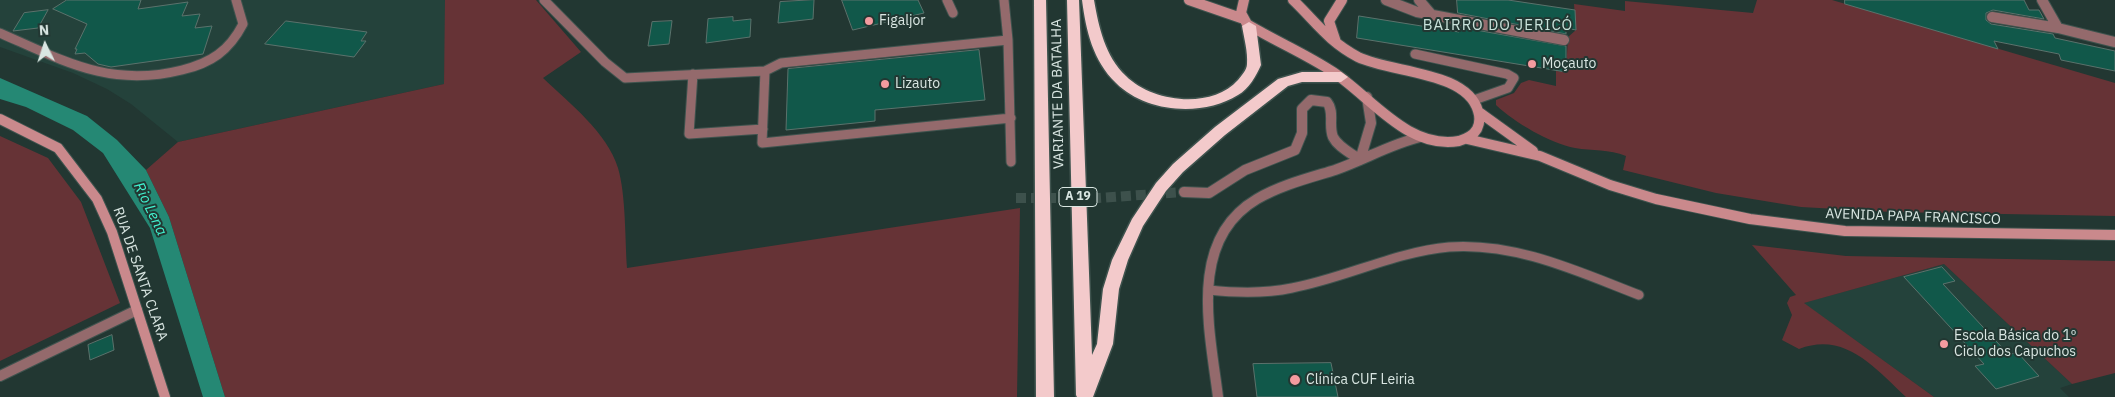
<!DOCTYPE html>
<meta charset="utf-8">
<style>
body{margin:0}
#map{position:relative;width:2115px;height:397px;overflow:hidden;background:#223732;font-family:"IBM Plex Sans",sans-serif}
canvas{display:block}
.north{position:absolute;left:20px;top:20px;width:50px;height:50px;-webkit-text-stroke:4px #223732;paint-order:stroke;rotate:356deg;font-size:14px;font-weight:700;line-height:20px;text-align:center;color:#d9e6e2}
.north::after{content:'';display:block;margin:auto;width:18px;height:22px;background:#d9e6e2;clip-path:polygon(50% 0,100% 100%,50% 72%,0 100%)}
</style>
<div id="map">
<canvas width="2115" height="397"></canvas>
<div class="north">N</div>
</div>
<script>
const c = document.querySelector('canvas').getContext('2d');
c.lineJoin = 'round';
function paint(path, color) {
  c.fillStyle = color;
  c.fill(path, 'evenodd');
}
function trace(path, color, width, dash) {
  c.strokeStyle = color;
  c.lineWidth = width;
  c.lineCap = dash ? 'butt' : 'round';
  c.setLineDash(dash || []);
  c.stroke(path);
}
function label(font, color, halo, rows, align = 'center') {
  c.font = font + ' "IBM Plex Sans",sans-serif';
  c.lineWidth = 4;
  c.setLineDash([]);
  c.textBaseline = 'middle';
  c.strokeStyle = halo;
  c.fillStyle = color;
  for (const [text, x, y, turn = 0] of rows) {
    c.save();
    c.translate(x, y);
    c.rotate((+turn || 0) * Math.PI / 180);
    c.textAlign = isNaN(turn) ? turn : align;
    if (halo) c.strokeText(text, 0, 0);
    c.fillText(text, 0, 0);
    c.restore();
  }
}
paint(new Path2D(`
 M0,0H447L444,84L178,142L131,104L107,89L73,73L0,47Z
 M1944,264L2072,384L2060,388L2069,397H1934L1803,303Z`), '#24423b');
paint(new Path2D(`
 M445,0H536L581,52L543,78C569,103 607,132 618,168C626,195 625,240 627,268L1020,208L1017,397H225L169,217L146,170L178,142L444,84Z
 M1757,0H1832L2115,83V216L1892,212L1801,207L1716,193L1623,170L1626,156C1609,149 1592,151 1575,148C1550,143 1515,123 1496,105V100L1514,93L1521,83L1529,80L1556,86V71L1566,72L1568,37L1576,30L1574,4L1625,11V1L1753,13Z
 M0,136L48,158L81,202L120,303L0,361Z
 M1752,245L1846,256L2115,261V373L2072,384L1944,264L1804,303L1934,397H1906C1875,368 1845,331 1799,349L1782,340L1792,315L1787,303L1790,297L1796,295Z`), '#663336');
paint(new Path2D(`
 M0,78L87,116L117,140L146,170L169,217L225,397H203L150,228L103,153L73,130L26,107L0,99Z`), '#258874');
const building = new Path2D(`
 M67,0H141L138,9L188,2L182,16L200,14L195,28L212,26L203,54L111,67L98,64L85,53L75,54L77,49H75L87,24L53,9Z
 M814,0L813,19L778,23L780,2Z
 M842,0H918L924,13L853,30Z
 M1457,0H1508L1575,10L1576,30L1566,28V34L1458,13Z
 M1845,0H2024L2029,10H2039L2044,19L1993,10L1986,13V20L1991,24L2053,34L2055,38L2115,51V71L2061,60L2059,54L1994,41L1998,49L1845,4Z
 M48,10L38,28L13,31L24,13Z
 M1359,16L1459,32V27L1566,46V72L1357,38Z
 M733,17V21L751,19L750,37L706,43L708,19Z
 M286,21L367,32L361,41H366L354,57L265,44Z
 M672,21L669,44L648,46L652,22Z
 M979,50L985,100L875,110V121L786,130L788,69Z
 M1942,267L1955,281L1943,284L2009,355L2017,352L2039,376L1996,389L1975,366L1984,364L1904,277Z
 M112,335L114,350L90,360L88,345Z
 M1331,363L1338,397H1257L1253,364Z`);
paint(building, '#11584a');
trace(building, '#5b726c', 1);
trace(new Path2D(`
 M1016,198H1098L1184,192`), '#3d514c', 10, [10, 5]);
const lane = new Path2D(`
 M544,0L605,62L625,78L765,71L762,143L1011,118
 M947,0L953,13
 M1004,0L1008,40L1011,162
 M0,33C64,61 110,88 182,70C211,63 229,51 243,24L236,0
 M1415,54L1507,74L1514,78L1508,88L1474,100
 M765,71L781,63L1008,40
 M693,74L689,134L763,129
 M1209,290C1237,293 1264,294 1292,288C1345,278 1395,252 1449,247C1516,242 1579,272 1639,295`);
const street = new Path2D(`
 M1386,0L1417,12L1564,40
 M1419,0L1431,14
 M2042,0L2058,28
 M1992,17L2058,28L2114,42
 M1360,160L1371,123L1367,97
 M1184,192L1209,193L1245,170L1295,150L1302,133V109L1311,100L1327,102C1335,112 1328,125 1333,137C1338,147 1351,153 1360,160
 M0,376L137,310
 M1218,397C1210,331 1187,240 1257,199C1281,185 1309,178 1335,170C1364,160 1391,144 1420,137`);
const secondary = new Path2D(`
 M1189,0L1241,18
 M1244,0L1241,13L1247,24C1275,41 1306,54 1333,72C1371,97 1408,150 1459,141C1466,139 1473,136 1477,129C1480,123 1480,117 1478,111C1467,71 1391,73 1358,57C1328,41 1316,22 1293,0
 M1336,42L1329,21L1342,0
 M1479,112L1533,151
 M0,119L58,148L97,199L112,232L165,397
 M1467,139L1540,156L1610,185L1656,199L1750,219L1845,231L2115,235`);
const highway = new Path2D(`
 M1034,0H1046L1054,397H1036Z
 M1067,0H1079L1092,355L1097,344L1103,289L1112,260L1132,219L1156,183L1173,164L1215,127L1278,79L1302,72H1341L1348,77L1341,82H1302L1288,86L1225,135L1183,172L1166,191L1143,226L1128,260L1119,289L1113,344L1093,397H1077L1076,395Z
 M1082,0H1094C1099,28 1105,56 1126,76C1152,102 1211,110 1238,80C1241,76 1247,70 1247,64C1248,52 1244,38 1242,26L1249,22L1256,26L1261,65C1256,76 1249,89 1238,95C1203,117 1146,113 1116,83C1093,61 1086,31 1082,0Z`);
trace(lane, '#3f534e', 11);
trace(street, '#3f534e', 12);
trace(secondary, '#3f534e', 12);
trace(highway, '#3f534e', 3);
trace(lane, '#946a6c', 9);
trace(street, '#946a6c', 10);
trace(secondary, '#ca898c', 10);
paint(highway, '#f3cacb');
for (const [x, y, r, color] of [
 [869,21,5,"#f49b9f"],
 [1532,64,5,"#f49b9f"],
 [885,84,5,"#f49b9f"],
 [1944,344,5,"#f49b9f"],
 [1295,380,6,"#f49b9f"]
]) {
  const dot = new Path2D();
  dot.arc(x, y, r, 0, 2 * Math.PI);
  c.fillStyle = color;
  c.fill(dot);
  trace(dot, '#223732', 2);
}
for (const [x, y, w] of [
 [1078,197,38]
]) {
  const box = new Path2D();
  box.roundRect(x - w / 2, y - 9.5, w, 19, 4);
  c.fillStyle = '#223732';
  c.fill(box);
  trace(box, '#d9e6e2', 1);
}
label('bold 12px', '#d9e6e2', null, [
 ["A 19",1078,197]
]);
label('14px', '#d9e6e2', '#223732', [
 ["Figaljor",879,21],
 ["Moçauto",1542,64],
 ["Lizauto",895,84],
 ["Escola Básica do 1º",1954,336],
 ["Ciclo dos Capuchos",1954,352],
 ["Clínica CUF Leiria",1306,380]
], 'left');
label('14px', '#d9e6e2', '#223732', [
 ["VARIANTE DA BATALHA",1058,94,-91],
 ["AVENIDA PAPA FRANCISCO",1913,217,2],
 ["RUA DE SANTA CLARA",140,274,71]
]);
c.letterSpacing = '1px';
label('15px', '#c8e2da', '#223732', [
 ["BAIRRO DO JERICÓ",1498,26]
]);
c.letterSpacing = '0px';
label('italic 15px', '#41f2cf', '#223732', [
 ["Rio Lena",150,209,64]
]);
</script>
